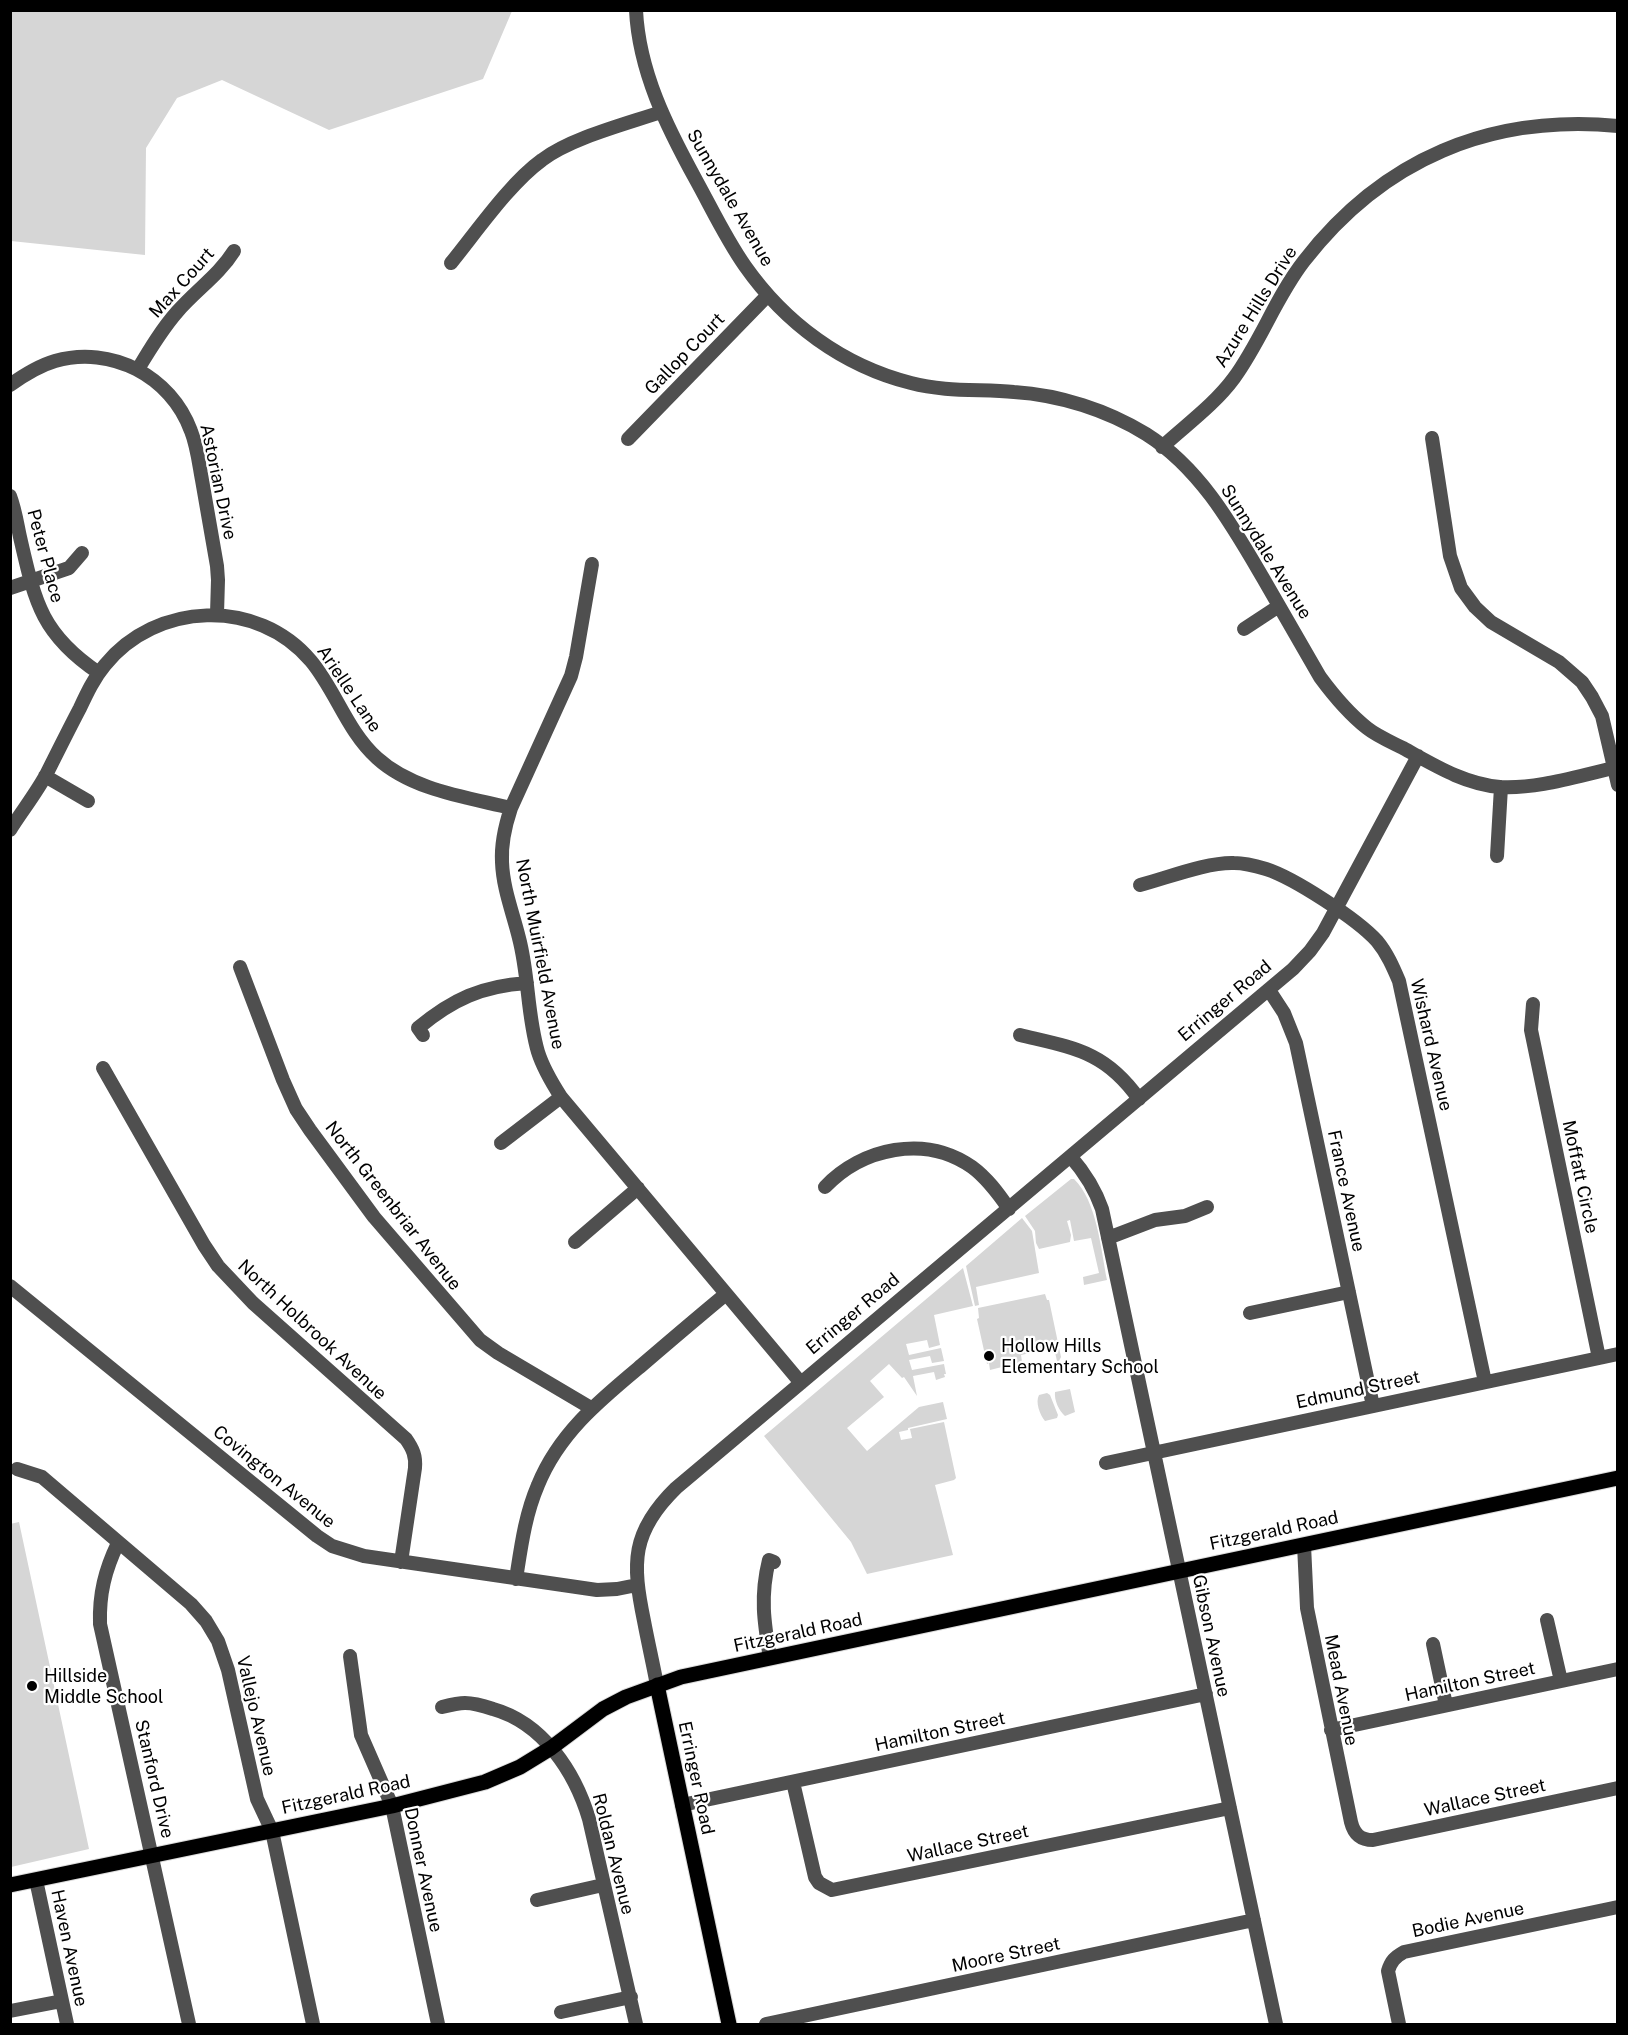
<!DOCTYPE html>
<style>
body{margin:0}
#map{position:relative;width:1628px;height:2035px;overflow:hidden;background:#fff;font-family:"Public Sans",sans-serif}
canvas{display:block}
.frame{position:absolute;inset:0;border:12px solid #000;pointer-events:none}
</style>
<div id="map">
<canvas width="1628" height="2035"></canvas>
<div class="frame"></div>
</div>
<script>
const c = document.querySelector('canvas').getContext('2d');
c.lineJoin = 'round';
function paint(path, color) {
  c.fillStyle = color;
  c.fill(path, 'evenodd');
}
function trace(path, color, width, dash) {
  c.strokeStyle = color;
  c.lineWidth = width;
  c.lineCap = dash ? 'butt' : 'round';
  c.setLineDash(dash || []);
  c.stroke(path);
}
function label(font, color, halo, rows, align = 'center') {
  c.font = font + ' "Public Sans",sans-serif';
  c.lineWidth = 4.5;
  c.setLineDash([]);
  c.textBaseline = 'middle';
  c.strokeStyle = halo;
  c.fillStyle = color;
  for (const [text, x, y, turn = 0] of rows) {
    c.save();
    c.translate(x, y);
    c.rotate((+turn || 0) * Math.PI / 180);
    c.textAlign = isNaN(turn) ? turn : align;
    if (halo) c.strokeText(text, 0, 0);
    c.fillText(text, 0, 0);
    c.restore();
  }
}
paint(new Path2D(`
 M11,10H512V11L483,79L329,130L222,80L177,98L146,148L145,255L11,241Z
 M1071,1179H1074C1097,1201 1101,1250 1107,1280L1084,1285L1083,1277L1099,1273L1091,1238L1074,1241L1070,1220L1067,1221L1071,1235L1070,1242L1039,1249L1036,1243L1035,1231L1025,1216Z
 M1022,1218L1032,1231L1039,1273L976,1287L979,1305L975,1306L966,1266Z
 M963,1268L973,1306L934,1315L940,1345L929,1348L927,1340L906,1344L909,1355L941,1348L944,1361L932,1363L930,1356L909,1360L912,1370L944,1364L946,1374H944L945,1377L936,1380L934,1372L913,1376L917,1396L904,1377L902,1378L889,1364L870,1381L884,1397L847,1428L867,1451L919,1407L943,1402L947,1419L908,1428V1430L899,1432L901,1440L912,1438L910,1429L944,1422L956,1478L954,1480L935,1485L953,1555L867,1574L851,1542L764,1436Z
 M1045,1294L1047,1300H1049L1061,1357L1059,1361H1057L1054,1348L1021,1355L1022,1362L990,1370L989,1363L987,1364L977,1319L979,1318L978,1308Z
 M1070,1389L1075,1412L1065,1416C1059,1411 1054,1400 1055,1392Z
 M1047,1393L1050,1395L1058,1415L1057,1418L1045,1421C1040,1415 1035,1402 1039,1395Z
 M19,1522L89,1849L11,1867L10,1524Z`), '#d6d6d6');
const major = new Path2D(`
 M657,1685L729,2024
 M10,1885L392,1806L485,1782L520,1767L551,1748L603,1709L626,1697L681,1677L1618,1478`);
trace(major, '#dbdbdb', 17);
trace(new Path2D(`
 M636,10C639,72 667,127 696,180C712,209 726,239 745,266C785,323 843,366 911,383C945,392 980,389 1014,392C1060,395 1107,410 1146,434C1200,468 1232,525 1263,578C1282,611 1301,644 1320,677C1334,696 1348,713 1367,728C1377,736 1391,742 1403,748C1434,765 1464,784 1500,787C1538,789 1577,776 1614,768
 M451,263C477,231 510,183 542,160C571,138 626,124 661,112
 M138,369C150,349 162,329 177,312C196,290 219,275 234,251
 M10,385C24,375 38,366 55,361C111,345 171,376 191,431C197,446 199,464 202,480C207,509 212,537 217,566L218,580L217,614
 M1432,438L1450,556L1461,588L1475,607L1491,622L1559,662L1582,682L1592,697L1602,716L1618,785
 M628,439L768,295
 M1162,447C1186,425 1215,404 1234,378C1261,341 1276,297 1304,261C1383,159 1490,114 1618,126
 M10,496C15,509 17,523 20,537C35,602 41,634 99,673
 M592,564L576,657L571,676L511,808C505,826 501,844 502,862C503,889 513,913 519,938C529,976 527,1015 538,1052C543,1068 552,1083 561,1097L801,1383
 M10,588L69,568L82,553
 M1244,629L1279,606
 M45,776L88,801
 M10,830C22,811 37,792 47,773C58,751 69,729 80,708C87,693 94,678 105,665C156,602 257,597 311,661C336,691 347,731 377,758C412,790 466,797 511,808
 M1497,856L1501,787
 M1140,885C1167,878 1207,862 1234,863C1245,863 1256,866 1266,869C1294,878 1357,919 1377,941C1387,953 1393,967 1399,981L1485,1382
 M240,967L283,1080L296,1109L310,1130L374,1217L480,1340L498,1353L591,1408
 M1269,990L1284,1013L1296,1043L1373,1406
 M1533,1004L1531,1030L1599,1358
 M423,1035L418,1028C453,999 482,986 527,983
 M1020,1035C1074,1048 1105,1051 1139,1099
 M103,1068L204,1245L218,1266L253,1303L406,1439C413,1449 416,1456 415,1468L401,1562
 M501,1143L561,1097
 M1071,1157C1085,1173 1095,1189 1102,1209L1276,2024
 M825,1187C862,1148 925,1134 972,1167C987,1178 998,1193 1009,1209
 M1108,1238L1155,1220L1185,1216L1207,1207
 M575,1242L638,1188
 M10,1286L317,1536L332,1546L364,1556L597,1590L617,1589L637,1585
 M1250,1313L1349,1292
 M1106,1463L1618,1354
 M17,1469L42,1477L191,1604L206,1621L218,1641L228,1670L257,1799L272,1831L313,2024
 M118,1543C105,1570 99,1594 100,1624L189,2024
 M1304,1545L1307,1608L1351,1822C1354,1834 1360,1840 1373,1840L1618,1788
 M516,1579C521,1547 525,1515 538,1485C559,1433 600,1400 642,1365C670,1341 698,1317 726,1294
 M1547,1620L1561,1681
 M1433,1644L1446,1705
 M350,1656L361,1735L392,1806L438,2024
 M770,1658C764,1622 760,1596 769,1560L774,1562
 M657,1685C653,1664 648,1642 644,1621C632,1563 631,1532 676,1488L1293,969L1310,951L1323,933L1418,756
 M442,1707C450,1705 458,1703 465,1703C474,1703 484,1706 493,1709C543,1723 575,1772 589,1819L636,2024
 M1331,1730L1618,1669
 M793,1782L815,1877L819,1883L832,1890L1230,1808
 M682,1805L1206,1694
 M36,1880L67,2024
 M537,1900L603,1885
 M10,2011L62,2001
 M561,2012L631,1997
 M766,2024L1254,1920
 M1399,2024L1388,1971C1391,1961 1395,1957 1404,1952L1618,1907`), '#4f4f4f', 14);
trace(major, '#000', 15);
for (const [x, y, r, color] of [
 [989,1356,6,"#000"],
 [32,1686,6,"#000"]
]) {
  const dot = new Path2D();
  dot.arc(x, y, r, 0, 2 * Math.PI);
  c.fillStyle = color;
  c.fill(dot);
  trace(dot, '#fff', 2);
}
label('18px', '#000', '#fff', [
 ["Sunnydale Avenue",730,198,60],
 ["Max Court",182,283,-48],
 ["Azure Hills Drive",1256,307,-58],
 ["Gallop Court",685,354,-46],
 ["Astorian Drive",218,482,78],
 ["Sunnydale Avenue",1266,552,58],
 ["Peter Place",45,556,75],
 ["Arielle Lane",349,689,56],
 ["North Muirfield Avenue",540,954,79],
 ["Erringer Road",1225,1001,-40],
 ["Wishard Avenue",1431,1045,77],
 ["Moffatt Circle",1580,1177,78],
 ["France Avenue",1346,1191,78],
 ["North Greenbriar Avenue",393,1206,52],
 ["Erringer Road",853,1314,-40],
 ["North Holbrook Avenue",312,1330,43],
 ["Edmund Street",1358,1390,-12],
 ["Covington Avenue",274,1477,39],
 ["Fitzgerald Road",1274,1531,-12],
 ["Fitzgerald Road",798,1633,-12],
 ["Gibson Avenue",1211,1636,78],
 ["Hamilton Street",1470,1682,-12],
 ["Mead Avenue",1341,1690,79],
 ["Vallejo Avenue",256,1716,77],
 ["Hamilton Street",940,1732,-12],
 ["Erringer Road",696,1778,78],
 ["Stanford Drive",154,1779,77],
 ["Fitzgerald Road",346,1795,-12],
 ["Wallace Street",1485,1798,-12],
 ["Wallace Street",968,1844,-12],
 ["Roldan Avenue",613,1854,76],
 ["Donner Avenue",423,1870,78],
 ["Bodie Avenue",1468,1920,-12],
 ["Haven Avenue",69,1948,78],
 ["Moore Street",1006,1955,-12]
]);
label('18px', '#000', '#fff', [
 ["Hollow Hills",1001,1346],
 ["Elementary School",1001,1367],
 ["Hillside",44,1676],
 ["Middle School",44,1697]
], 'left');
</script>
